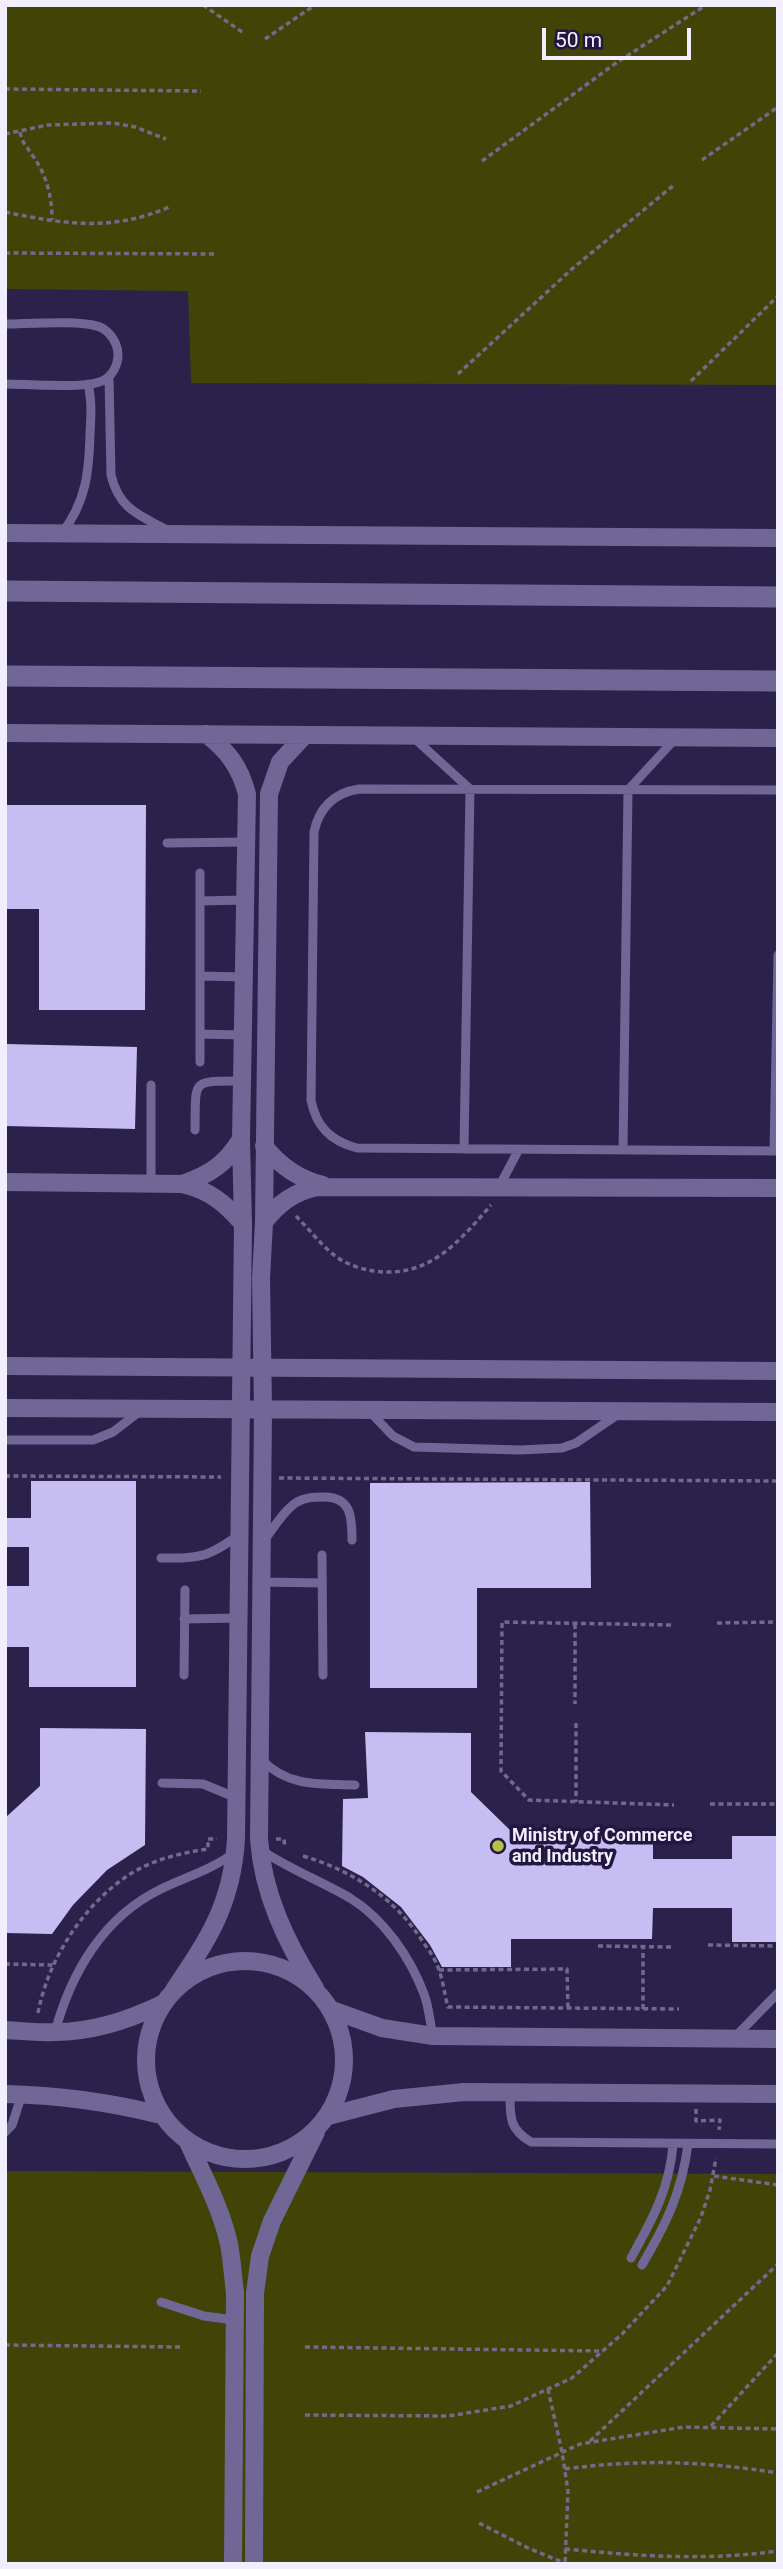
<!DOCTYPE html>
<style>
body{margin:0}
#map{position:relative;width:783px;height:2569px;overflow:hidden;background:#2c214b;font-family:Roboto,sans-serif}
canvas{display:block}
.frame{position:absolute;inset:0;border:7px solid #f1eeff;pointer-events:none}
.scale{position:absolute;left:542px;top:28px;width:149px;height:32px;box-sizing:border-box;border:4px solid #f1eeff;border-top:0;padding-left:9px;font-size:21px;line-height:24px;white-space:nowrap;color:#f1eeff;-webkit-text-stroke:5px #221740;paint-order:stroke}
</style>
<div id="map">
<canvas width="783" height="2569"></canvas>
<div class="frame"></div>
<div class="scale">50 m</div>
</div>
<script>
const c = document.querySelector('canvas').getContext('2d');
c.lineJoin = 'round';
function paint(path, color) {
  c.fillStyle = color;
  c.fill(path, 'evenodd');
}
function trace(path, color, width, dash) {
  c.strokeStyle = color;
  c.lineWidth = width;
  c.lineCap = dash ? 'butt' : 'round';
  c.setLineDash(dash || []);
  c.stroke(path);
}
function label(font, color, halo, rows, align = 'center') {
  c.font = font + ' Roboto,sans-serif';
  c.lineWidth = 7;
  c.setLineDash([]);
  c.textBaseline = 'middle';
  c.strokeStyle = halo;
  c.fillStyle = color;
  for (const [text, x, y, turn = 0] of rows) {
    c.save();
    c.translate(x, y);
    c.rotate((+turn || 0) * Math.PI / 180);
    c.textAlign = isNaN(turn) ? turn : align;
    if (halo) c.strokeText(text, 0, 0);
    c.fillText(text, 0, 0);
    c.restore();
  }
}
paint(new Path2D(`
 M5,5H778V385L191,383L188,291L5,289Z
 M5,2171L778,2174V2564H5Z`), '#414406');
paint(new Path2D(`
 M5,805H146L145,1010H39V909H5Z
 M6,1044L137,1047L135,1129L5,1126Z
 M31,1481H136V1687H29V1647H6L5,1586H29V1547H5V1518H31Z
 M590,1482L591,1588H477V1688H370V1483Z
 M40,1728L146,1729L145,1845L107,1870L73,1905L52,1934L5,1933V1818L40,1786Z
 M365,1732L471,1733V1792L513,1833H653V1859H732V1836H778V1942H732V1908H653L652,1939H511V1967H442L430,1945L401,1907L363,1877L342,1866L343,1799L368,1798Z`), '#c6bdf2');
trace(new Path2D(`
 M203,5L245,34
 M265,39L315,5
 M5,89L201,91
 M20,132C22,143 27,147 33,156C47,176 52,197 52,220
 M5,134L48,125L113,123L135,127L166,139
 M702,160L778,107
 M482,161L616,63L706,5
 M5,212C64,224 112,232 169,207
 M5,253L215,254
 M458,374L573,268L674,185
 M691,381L778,296
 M296,1216C308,1228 320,1244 334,1255C345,1264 360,1269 374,1271C428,1279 459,1242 491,1205
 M5,1476L221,1477
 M279,1478L778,1481
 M717,1623L778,1622
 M575,1624V1704
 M671,1625L502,1622L501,1771L529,1800L674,1805
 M576,1723V1802
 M710,1804H778
 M276,1839H284L285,1848
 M303,1856C353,1871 395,1898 423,1942C428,1949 434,1957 437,1965C443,1978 444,1993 448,2007L679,2009
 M708,1945L778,1946
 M598,1946L671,1947
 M5,1964L53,1965
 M439,1970L567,1969L568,2009
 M643,2009V1946
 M38,2013C48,1960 82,1907 127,1876C151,1860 180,1853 208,1849V1839H217
 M696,2109V2121L720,2120L719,2130
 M714,2176L778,2185
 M5,2345L181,2347
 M305,2347L600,2351
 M548,2389L562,2452L568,2491L565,2564
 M305,2415L448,2416L511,2406L572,2378L622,2334L667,2286L701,2217L710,2190L716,2158
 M711,2426L778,2353
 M590,2441L778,2264
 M565,2469C641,2459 702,2461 778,2473
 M477,2492L580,2444L684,2427L778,2429
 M479,2523L528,2548L567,2564
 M565,2549C639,2556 704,2561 778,2551`), '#72698b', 3.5, [5, 3.5]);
trace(new Path2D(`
 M5,324C27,324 85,319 102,328C111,333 118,344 118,355C118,365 112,377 102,381C85,389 27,384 5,384
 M109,377L111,475C119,509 139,515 167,530
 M62,533C86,502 89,472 90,434C91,417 92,400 88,384
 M414,738L470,789L464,1149
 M778,790L359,789C334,793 319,808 314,832L311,1100C316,1126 330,1141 357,1148L778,1151
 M167,843L246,842
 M200,873V1062
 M200,901L245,900
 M200,976L244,977
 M200,1034L243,1035
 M195,1130C196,1079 190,1081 242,1081
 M623,1150L628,790L675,739
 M774,1151L778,955
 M151,1183V1085
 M499,1187L519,1149
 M370,1412L393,1436L414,1447L520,1450L562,1448L576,1443L620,1413
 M5,1440H93L113,1432L139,1412
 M265,1539C274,1528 284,1510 297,1502C306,1497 315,1497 324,1497C352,1497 352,1519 352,1540
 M322,1555L323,1675
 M161,1558C200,1558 207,1558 239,1535
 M261,1582L322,1583
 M184,1619L239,1618
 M184,1675L185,1590
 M262,1760C288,1787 320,1784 355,1785
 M162,1783L203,1784L237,1798
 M261,1850C289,1869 321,1881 350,1898C384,1919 410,1957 424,1994C429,2007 430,2023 433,2036
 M55,2032C71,1973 103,1917 161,1889C186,1877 211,1870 234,1853
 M735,2037L778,1993
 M510,2093C510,2117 509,2129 531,2142L778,2144
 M5,2132L12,2125L22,2094
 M631,2258C652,2220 670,2188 673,2144
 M642,2265C666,2224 682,2192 688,2144
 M161,2302L204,2316L234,2320`), '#716797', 9);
trace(new Path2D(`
 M5,533L778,538
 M5,733L778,738
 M304,736L280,762L269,794L264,1222L261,1279L263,1410L259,1839C263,1894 286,1942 315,1988
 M264,1146C280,1166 298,1179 323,1185
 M5,1182L182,1184C209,1190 225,1203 243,1224
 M182,1184C209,1175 226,1164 241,1139
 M264,1222C279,1203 294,1192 317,1187L778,1188
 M5,1366L778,1371
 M5,1408L778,1412
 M146 2060a99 99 0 1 1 198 0a99 99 0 1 1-198 0Z
 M174,1990C209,1938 232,1904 236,1839L243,1224L241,1139L247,794C240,767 228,751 206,734
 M332,2010L382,2028L433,2036L778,2039
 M5,2030C22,2031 39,2033 55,2032C92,2032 129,2020 162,2004
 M5,2094C59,2095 109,2102 161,2115
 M328,2116L394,2099L464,2092L778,2094
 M188,2142C203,2175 221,2208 229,2244C232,2260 233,2277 235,2293L233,2564
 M254,2564L255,2293L260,2256L272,2221L316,2132`), '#716797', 18);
trace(new Path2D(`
 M5,591L778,597
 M5,676L778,681`), '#716797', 21);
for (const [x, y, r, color] of [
 [498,1846,7,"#b9c046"]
]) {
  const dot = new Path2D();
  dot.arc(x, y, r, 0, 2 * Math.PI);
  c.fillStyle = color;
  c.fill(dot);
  trace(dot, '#221740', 2.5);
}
label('bold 18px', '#f1eeff', '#221740', [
 ["Ministry of Commerce",512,1836],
 ["and Industry",512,1857]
], 'left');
</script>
